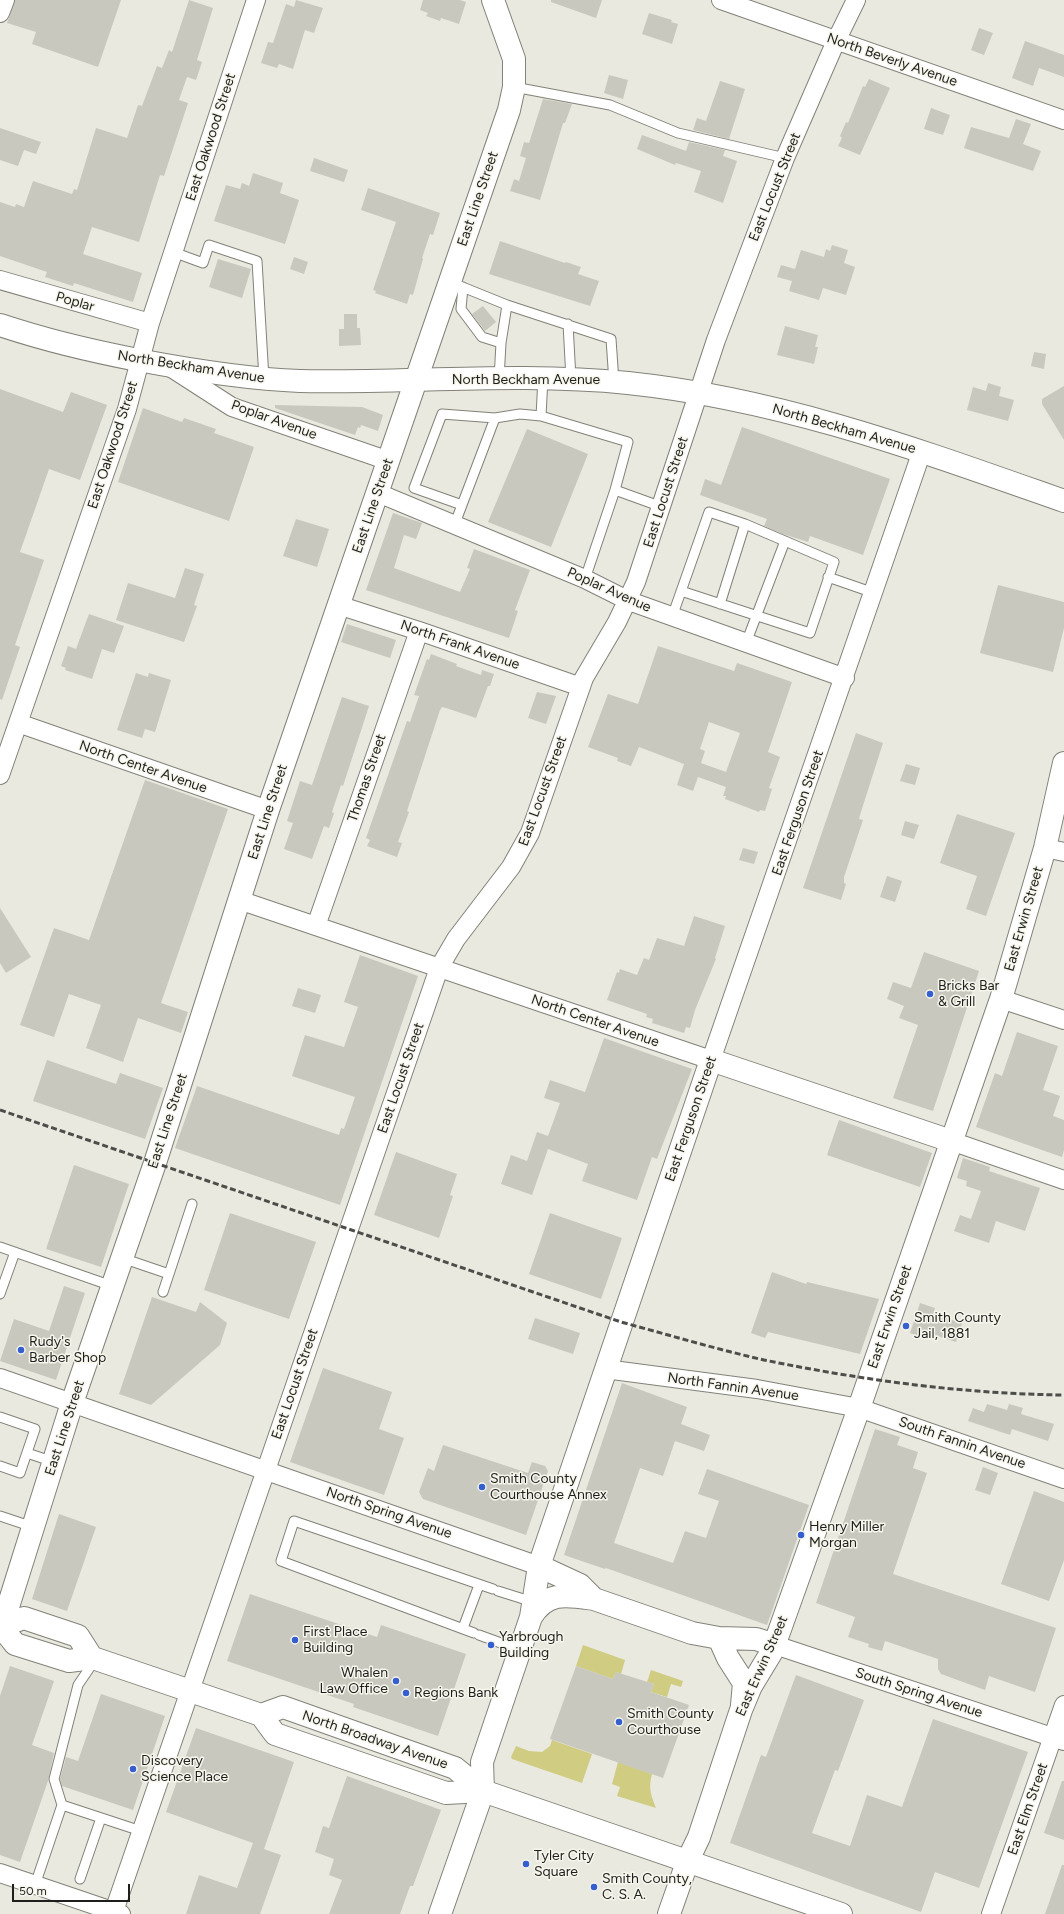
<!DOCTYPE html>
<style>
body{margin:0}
#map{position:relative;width:1064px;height:1914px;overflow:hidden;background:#e9e9df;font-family:Figtree,sans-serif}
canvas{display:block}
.scale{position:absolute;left:12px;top:1884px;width:118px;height:18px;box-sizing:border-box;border:2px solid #1e1e1b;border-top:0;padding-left:5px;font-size:12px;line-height:14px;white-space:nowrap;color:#1e1e1b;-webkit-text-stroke:3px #f7f6ed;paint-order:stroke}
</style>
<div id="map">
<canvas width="1064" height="1914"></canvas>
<div class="scale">50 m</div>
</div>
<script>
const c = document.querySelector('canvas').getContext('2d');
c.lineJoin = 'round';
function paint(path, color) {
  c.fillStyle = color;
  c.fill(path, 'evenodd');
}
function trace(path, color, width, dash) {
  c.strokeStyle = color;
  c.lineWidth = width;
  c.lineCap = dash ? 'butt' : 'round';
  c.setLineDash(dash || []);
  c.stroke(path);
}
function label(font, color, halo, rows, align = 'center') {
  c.font = font + ' Figtree,sans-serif';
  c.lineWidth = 3;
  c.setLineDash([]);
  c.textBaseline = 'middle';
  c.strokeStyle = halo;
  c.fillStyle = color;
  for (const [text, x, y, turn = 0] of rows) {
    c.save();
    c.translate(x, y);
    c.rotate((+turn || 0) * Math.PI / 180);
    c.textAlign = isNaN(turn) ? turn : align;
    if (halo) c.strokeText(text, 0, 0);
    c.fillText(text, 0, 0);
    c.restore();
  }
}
paint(new Path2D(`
 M583,1645L625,1660L621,1674L616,1672L613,1679L576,1666Z
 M651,1670L683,1681L681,1687L671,1684L667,1697L651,1692L654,1684L647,1682Z
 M552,1740L592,1754L582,1783L512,1759L511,1757L516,1746L529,1751L542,1752L550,1746Z
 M618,1762L652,1774C648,1788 651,1795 656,1808L617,1796L620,1787L612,1784Z`), '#d0cc82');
paint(new Path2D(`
 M15,0H121L98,67L32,44L36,32L7,23Z
 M189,0L213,8L197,60L202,62L196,80L187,77L179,100L188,103L164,176L160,175L139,242L92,227L83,254L142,273L133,302L74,283L73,286L45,277L47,272L0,256V202L15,207L16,204L24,207L33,181L72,194L74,189L77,190L96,128L127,138L138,105L142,106L157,66L162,68L169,50L172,52Z
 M296,0L323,8L314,33L305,30L293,69L279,64L277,68L261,63L268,42L273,43L286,4L294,7Z
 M423,0H460L466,2L459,24L441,18L440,21L426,16L428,13L420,10Z
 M551,0H602L596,18L551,2Z
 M649,13L672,20L671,22L678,24L672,44L642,34Z
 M979,28L993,33L984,55L971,50Z
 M1025,41L1064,55V77L1039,68L1033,86L1012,78Z
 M609,75L628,80L623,99L604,93Z
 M869,79L890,88L860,155L838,146L842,138L840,136L846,122L848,123L863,86L865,87Z
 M720,81L745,89L729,139L693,130L697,118L706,121Z
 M543,99L572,104L565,123H563L540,200L510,191L514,179L519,181L526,158L520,156L524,142L529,143Z
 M931,108L950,115L943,135L924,129Z
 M1016,119L1031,124L1023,144L1041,151L1033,171L964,148L971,127L1009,138Z
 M0,128L41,142L36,154L24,150L18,166L0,160Z
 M642,135L686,151L689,142L725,150L723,156L737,161L723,203L694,192L701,171L676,163L675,165L637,149Z
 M314,158L348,170L344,182L310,171Z
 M253,173L283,183L280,193L299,200L285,244L214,221L226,185L240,189L242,183L249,186Z
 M368,188L440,213L433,235L430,234L422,258L423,259L413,295L410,294L407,304L375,293L376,291L373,290L396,222L361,210Z
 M500,241L565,263L566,262L581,267L578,274L599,281L590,306L489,274Z
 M832,245L848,250L844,263L855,267L846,295L823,288L819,300L789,291L792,281L777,277L781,265L795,269L801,250L824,257L826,249L830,251Z
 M294,257L308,262L304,274L290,269Z
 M218,259L251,269L242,298L209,287Z
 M483,306L496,322L485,331L472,314Z
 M344,314H357V328H360L361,345L339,346V329H344Z
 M785,326L818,335L815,347H818L814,364L777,355Z
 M1034,352L1046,354L1044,369L1031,366Z
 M988,383L1001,387L999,396L1014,400L1008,421L967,410L973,387L986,391Z
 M1064,386V440L1042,404V399Z
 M0,389L63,412L71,392L107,405L80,480L49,469L20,552L44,560L15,645L20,647L2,700L0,699Z
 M275,405L362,407L383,415L378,431L361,425L360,428L358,427L355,435L275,408Z
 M143,408L182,422L184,418L216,429L214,433L254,447L229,521L118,482Z
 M742,427L890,479L863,555L810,536L808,542L783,534L764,526L767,519L700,495L705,479L721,485Z
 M527,429L588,454L551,547L488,522Z
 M393,513L422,523L416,539L404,535L394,568L460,592L470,569L467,568L474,549L530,570L515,610L518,611L509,638L366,590Z
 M296,519L329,529L317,567L283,556Z
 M185,568L204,574L194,605L197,606L184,642L116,620L128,583L175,598Z
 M998,585L1064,602V628L1053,672L980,653Z
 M89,614L124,626L114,653L102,649L92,679L65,670L66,668L61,666L68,646L76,649Z
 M347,624L396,640L390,658L341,642Z
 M658,646L734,671L737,663L792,682L768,752L780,757L769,788L772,789L765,811L760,810L759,812L725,799L726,796H723L726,787L698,777L693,791L677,785L684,764L639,747L631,766L617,761L618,758L588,747L608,694L638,704ZM709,722L740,733L726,772L701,763L705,751L700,749Z
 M431,654L457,664L456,666L481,675L482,670L494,674L490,686H488L476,718L446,708L442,707L440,710L407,811L409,812L398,842L402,843L397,857L367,846L370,840L366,838L407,721L410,722L419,696L414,695L427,659L429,660Z
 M136,673L148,677L149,673L171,680L155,732L145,729L142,738L117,730Z
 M537,692L556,696L546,724L528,718Z
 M342,697L369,706L343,786L341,785L332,812L334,813L329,828L324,826L312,859L284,849L293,823L287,821L300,781L312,785Z
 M856,733L883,743L860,815L859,819L863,820L844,877V883L846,884L841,900L803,888Z
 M906,764L920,768L915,785L900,781Z
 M145,780L228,809L161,1003L188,1012L181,1033L138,1018L123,1062L86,1048L101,1005L69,994L54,1037L20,1025L54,928L89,940Z
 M957,814L1015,833L986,916L966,909L977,876L940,863Z
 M905,821L919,825L914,839L901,835Z
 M743,848L758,852L754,864L739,860Z
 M887,876L902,881L895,902L880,897Z
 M0,908L31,957L6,973L0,963Z
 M694,916L725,926L715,958L716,959L695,1010L690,1028L686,1027L684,1033L652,1023L653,1019L646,1017L647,1014L607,1000L617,972L619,973L620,969L637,975L644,958L649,960L657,938L684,946Z
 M924,952L979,971L933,1111L893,1098L918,1025L899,1018L904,1006L887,999L893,982L911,988Z
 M360,955L418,976L340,1205L175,1148L197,1086L339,1135L341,1128L344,1129L355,1097L292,1076L305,1035L344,1047L358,1007L344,1002Z
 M298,988L321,995L315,1013L292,1006Z
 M1017,1032L1058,1046L1043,1090L1060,1096L1053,1116L1064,1120V1150L1062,1157L976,1127L995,1073L1002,1076Z
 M604,1038L692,1069L657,1159L652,1157L637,1200L582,1181L588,1164L548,1149L532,1195L501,1184L511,1155L527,1161L537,1132L548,1136L560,1103L544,1098L550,1080L585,1092Z
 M47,1060L116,1084L120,1073L163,1088L145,1139L33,1101Z
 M839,1120L932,1153L920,1187L827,1155Z
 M396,1152L457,1174L450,1195L453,1196L439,1238L374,1215Z
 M963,1158L990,1167L989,1171L1040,1188L1025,1231L996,1221L989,1243L954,1231L960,1215L971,1219L981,1191L966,1186L967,1181L957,1178Z
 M74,1165L129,1184L101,1267L46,1249Z
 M230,1213L316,1242L289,1319L204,1290Z
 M550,1213L622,1238L601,1299L529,1274Z
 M772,1272L806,1284L807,1282L879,1299L860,1354L768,1332L765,1338L751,1333Z
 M64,1286L85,1293L56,1380L0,1361L14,1319L49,1331Z
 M152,1297L196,1312L200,1302L227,1323L220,1345L151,1405L119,1394Z
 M920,1303L935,1308L933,1314L962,1323L956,1342L926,1332L924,1338L910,1333Z
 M535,1318L580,1333L573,1354L528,1339Z
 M323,1368L392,1392L379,1429L404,1438L384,1495L290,1462Z
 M622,1383L687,1407L681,1424L710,1435L704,1451L675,1441L663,1476L640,1468L614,1543L673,1563L685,1531L706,1538L719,1501L698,1494L707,1469L809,1505L767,1625L606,1568L605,1569L564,1555Z
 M987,1404L1007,1410L1009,1404L1023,1408L1021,1414L1054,1424L1048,1441L1012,1429L1010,1435L968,1421L973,1408L984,1412Z
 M875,1429L900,1437L897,1445L918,1452L913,1468L927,1473L893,1574L1056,1628L1035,1692L989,1676L985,1690L941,1674L938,1669V1659L885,1641L882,1651L868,1647L869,1644L848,1637L855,1617L816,1603Z
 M443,1445L528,1473L532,1462L545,1466L548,1471L526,1535L423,1499L419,1492L428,1468L434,1471Z
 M983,1467L998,1473L990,1495L975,1490Z
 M1034,1491L1064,1502V1560L1049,1601L1001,1584Z
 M59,1514L96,1527L67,1611L32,1599Z
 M250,1594L377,1637L381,1625L466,1654L438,1736L353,1707L354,1704L227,1661Z
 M10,1666L54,1681L32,1745L54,1753L48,1781L20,1862L0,1855V1696Z
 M576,1666L613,1679L616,1672L654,1684L651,1692L689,1705L663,1778L550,1739Z
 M796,1675L864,1700L838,1771L835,1770L812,1833L850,1846L867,1795L902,1807L933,1719L1028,1752L979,1888L935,1872L921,1912L730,1843L761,1755L766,1757Z
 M101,1694L165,1716L133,1810L62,1786L60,1779L66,1757L78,1761Z
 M196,1728L294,1762L264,1849L281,1855L260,1914H186L199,1875L237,1888L253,1843L166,1812Z
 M347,1776L441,1810L413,1886H410L400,1914H329L342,1880L329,1875L334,1859L315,1852L323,1826L329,1828Z
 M1062,1781H1064V1840L1044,1833Z
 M1062,1865H1064V1914H1045Z`), '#c8c8be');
const lane = new Path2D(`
 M514,87L610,105L678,133L785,158
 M173,252L203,263L209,245L257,261L264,379
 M450,282L507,305L611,339L614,382
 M463,287L461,309L482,337L501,343
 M568,324L571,379
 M499,379L501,343L507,305
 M541,416L543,378
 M495,418L520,414L541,416L628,442L615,490L585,579
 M615,490L662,507
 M454,526L495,418L442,414L414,488L462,505
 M828,577L874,593
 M720,604L745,524
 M672,617L709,512L745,524L834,562L810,633L681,591
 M746,643L785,541
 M0,1247L112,1286
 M122,1258L169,1274L192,1204
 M163,1292L169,1274
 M0,1294L15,1252
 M0,1417L35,1429L20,1473L0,1466
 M27,1453L54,1462
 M0,1516L33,1527
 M498,1591L533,1602
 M463,1628L479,1585
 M474,1633L281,1561L294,1521L493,1589
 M479,1635L520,1650
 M62,1805L141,1831
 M80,1879L101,1818
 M35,1885L62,1805L54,1779L78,1685L95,1660`);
const street = new Path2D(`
 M721,0L1064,120
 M0,13L5,0
 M0,280L150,323
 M170,367L232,407L389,461
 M378,493L585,579L629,601L845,678
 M338,605L419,631L581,687
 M18,723L268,810
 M0,775L127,409L150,323L256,0
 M1045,848L1064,852
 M239,900L711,1060L922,451
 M316,926L419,631
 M1001,999L1064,1020
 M951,1141L1064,1180
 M605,1369L757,1389L859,1408L1064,1479
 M0,1378L539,1566
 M775,1645L1064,1741
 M0,1873L121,1914
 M113,1914L439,968L456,939L511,867L530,833L584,678L617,622L636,582L716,340L785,158L836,41L856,0
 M991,1914L1064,1705`);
const secondary = new Path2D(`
 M539,1566L580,1585L594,1599L692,1633L719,1638L756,1639L775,1645
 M531,1617C547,1591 566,1595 594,1599
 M2,1626L72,1403L155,1163L268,810L509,110L514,87V59L493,0
 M719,1638L728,1658L744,1683L742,1705
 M440,1914L483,1791L482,1762L531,1617L539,1566L711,1060L951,1141
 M669,1914L688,1860L699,1837L741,1710L751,1686L771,1653L779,1632L859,1408L1001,999L1045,848L1064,763`);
const primary = new Path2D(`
 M0,325C45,340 91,351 138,360C191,370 245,379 300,381C409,383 519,372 628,383C781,399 919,450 1064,501
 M0,1625L15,1644L69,1661L92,1658L96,1659L261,1715L275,1734L446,1793L483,1791
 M2,1626L24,1618L78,1636L92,1658
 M261,1715L283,1707L455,1768L483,1791L841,1914`);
trace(lane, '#828279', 11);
trace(street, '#828279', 20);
trace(secondary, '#828279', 24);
trace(primary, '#828279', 24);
trace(lane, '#fff', 9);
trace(street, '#fff', 18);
trace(secondary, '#fff', 22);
trace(primary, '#fff', 22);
trace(new Path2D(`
 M0,1110L621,1322C669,1335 716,1349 764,1360C862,1380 964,1394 1064,1395`), '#4d4d49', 3, [6, 3]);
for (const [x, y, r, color] of [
 [930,994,4,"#355ece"],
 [906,1326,4,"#355ece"],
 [21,1350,4,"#355ece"],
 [482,1487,4,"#355ece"],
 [801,1535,4,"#355ece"],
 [295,1640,4,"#355ece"],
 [491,1645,4,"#355ece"],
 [396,1681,4,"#355ece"],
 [406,1693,4,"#355ece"],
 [619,1722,4,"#355ece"],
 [133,1769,4,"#355ece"],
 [526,1864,4,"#355ece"],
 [594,1887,4,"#355ece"]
]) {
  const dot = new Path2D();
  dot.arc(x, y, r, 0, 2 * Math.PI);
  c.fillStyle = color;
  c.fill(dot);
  trace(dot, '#f7f6ed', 1.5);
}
label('14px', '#1e1e1b', '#f7f6ed', [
 ["North Beverly Avenue",892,60,19],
 ["East Oakwood Street",211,137,-72],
 ["East Locust Street",775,187,-68],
 ["East Line Street",478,199,-71],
 ["Poplar",75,302,16],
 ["North Beckham Avenue",191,367,9],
 ["North Beckham Avenue",526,380],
 ["Poplar Avenue",274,420,20],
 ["North Beckham Avenue",844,429,16],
 ["East Oakwood Street",113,445,-72],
 ["East Locust Street",666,492,-72],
 ["East Line Street",373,506,-71],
 ["Poplar Avenue",609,590,24],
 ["North Frank Avenue",460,645,19],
 ["North Center Avenue",143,767,19],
 ["Thomas Street",367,778,-71],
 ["East Locust Street",543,791,-70],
 ["East Line Street",268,812,-72],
 ["East Ferguson Street",798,813,-71],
 ["East Erwin Street",1024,919,-74],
 ["North Center Avenue",595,1021,19],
 ["East Locust Street",401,1078,-71],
 ["East Ferguson Street",691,1119,-71],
 ["East Line Street",168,1121,-72],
 ["East Erwin Street",890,1317,-71],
 ["East Locust Street",295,1384,-71],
 ["North Fannin Avenue",733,1387,8],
 ["East Line Street",65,1428,-72],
 ["South Fannin Avenue",962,1443,19],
 ["North Spring Avenue",389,1513,19],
 ["East Erwin Street",762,1666,-66],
 ["South Spring Avenue",919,1693,18],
 ["North Broadway Avenue",375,1740,19],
 ["East Elm Street",1028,1809,-71]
]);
label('14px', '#1e1e1b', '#f7f6ed', [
 ["Bricks Bar",938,986],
 ["& Grill",938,1002],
 ["Smith County",914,1318],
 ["Jail, 1881",914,1334],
 ["Rudy's",29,1342],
 ["Barber Shop",29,1358],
 ["Smith County",490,1479],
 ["Courthouse Annex",490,1495],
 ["Henry Miller",809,1527],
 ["Morgan",809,1543],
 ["First Place",303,1632],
 ["Building",303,1648],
 ["Yarbrough",499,1637],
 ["Building",499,1653],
 ["Whalen",388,1673,"right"],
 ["Law Office",388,1689,"right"],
 ["Regions Bank",414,1693],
 ["Smith County",627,1714],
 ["Courthouse",627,1730],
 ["Discovery",141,1761],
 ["Science Place",141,1777],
 ["Tyler City",534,1856],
 ["Square",534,1872],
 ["Smith County,",602,1879],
 ["C. S. A.",602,1895]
], 'left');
</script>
